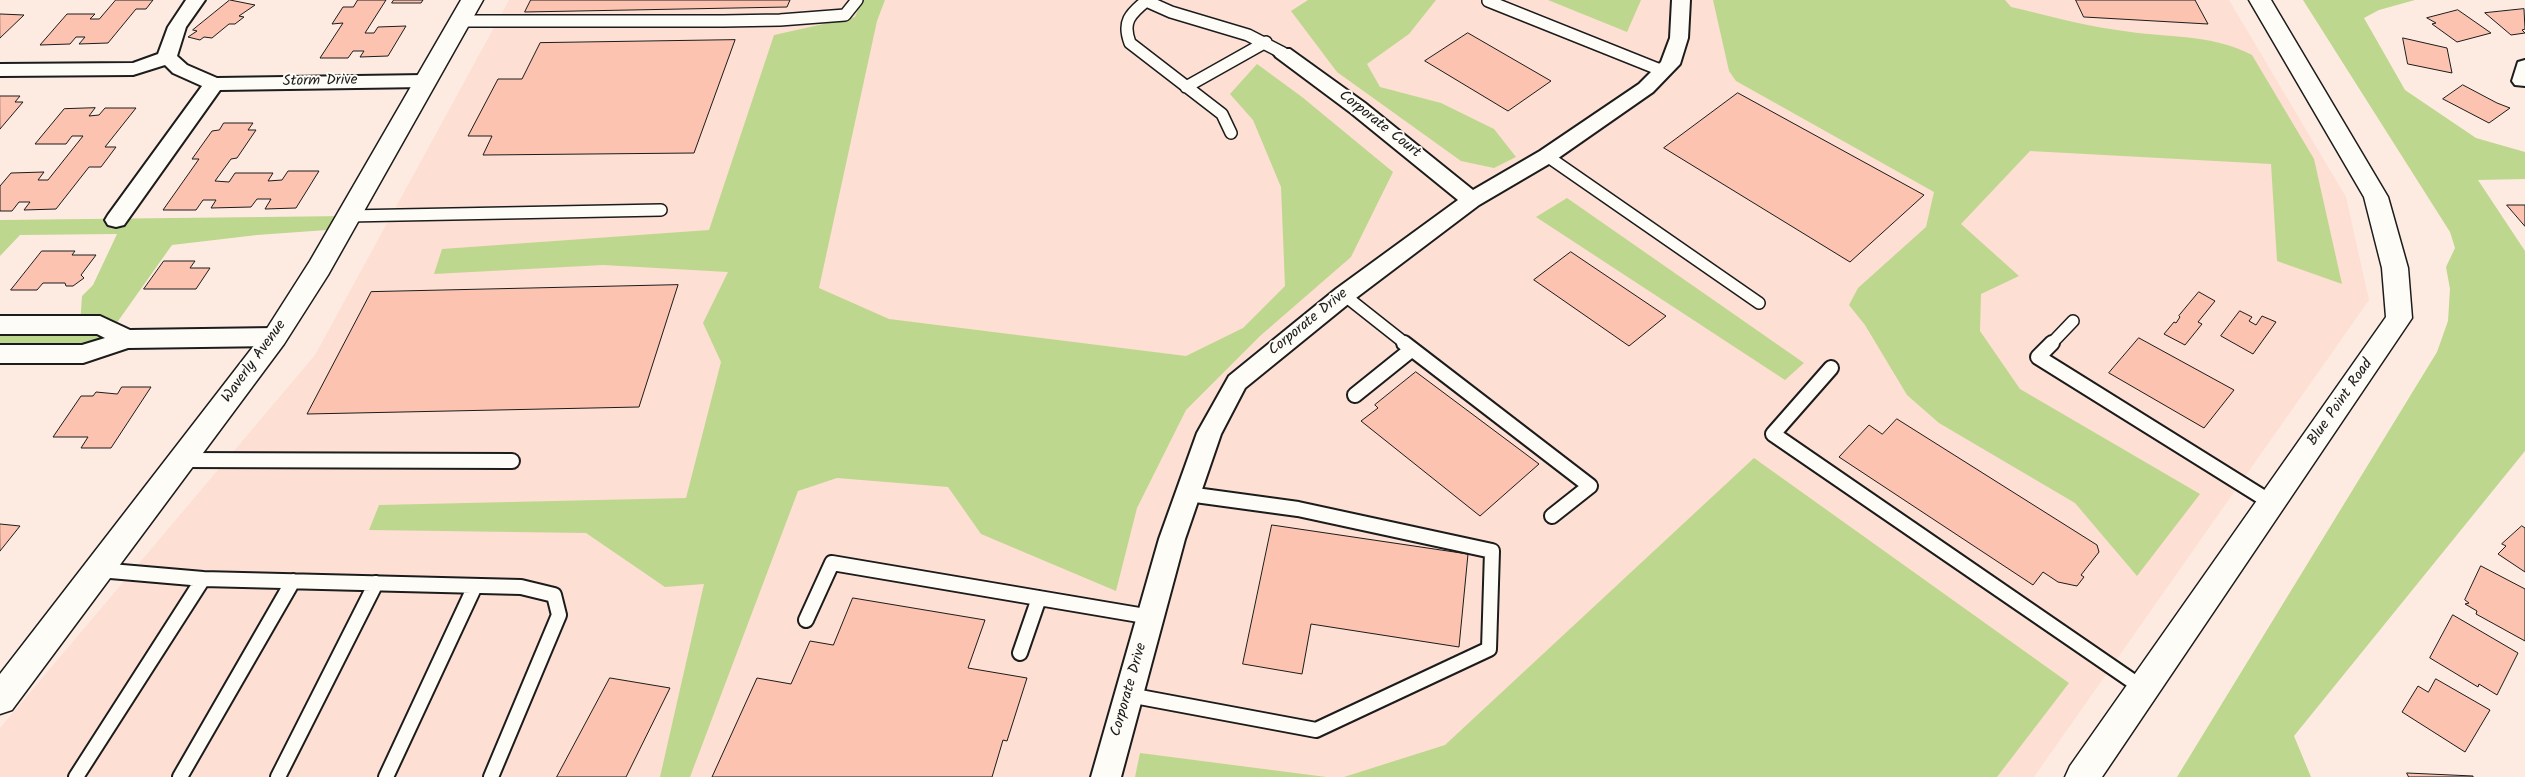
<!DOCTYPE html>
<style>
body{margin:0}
canvas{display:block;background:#fdebe2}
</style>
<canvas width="2525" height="777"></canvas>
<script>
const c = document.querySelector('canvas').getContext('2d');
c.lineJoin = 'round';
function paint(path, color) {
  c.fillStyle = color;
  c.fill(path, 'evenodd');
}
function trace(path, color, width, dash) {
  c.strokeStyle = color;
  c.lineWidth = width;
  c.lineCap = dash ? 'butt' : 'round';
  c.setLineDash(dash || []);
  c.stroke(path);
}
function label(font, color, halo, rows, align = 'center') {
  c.font = font + ' Kalam,sans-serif';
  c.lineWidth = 4;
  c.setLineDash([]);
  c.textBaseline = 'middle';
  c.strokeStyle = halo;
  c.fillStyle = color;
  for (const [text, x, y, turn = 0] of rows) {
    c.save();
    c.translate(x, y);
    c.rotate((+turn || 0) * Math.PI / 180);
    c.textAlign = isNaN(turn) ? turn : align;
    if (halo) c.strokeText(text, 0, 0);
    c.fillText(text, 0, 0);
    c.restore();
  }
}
paint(new Path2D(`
 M509,0H2229L2346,197L2369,300L2034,777H0V728L315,355Z`), '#fddfd3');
paint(new Path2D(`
 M862,0H885L877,21L819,288L889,319L1186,356L1243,328L1285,286L1281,187L1253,120L1230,94L1257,64L1302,97L1393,172L1351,257L1260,336L1186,410L1137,508L1116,591L981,534L948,487L837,478L798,491L690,777H660L704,584L665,587L586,533L369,530L379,505L686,498L721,362L703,323L728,272L603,265L434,274L442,249L709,230L774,35L855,17Z
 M1308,0H1436L1409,34L1367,64L1380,87L1441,103L1494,129L1516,157L1494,168L1461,161L1337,72L1291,11Z
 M1548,0H1641L1627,32Z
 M1713,0H2005L2011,7C2046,15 2081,25 2117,30C2162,38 2211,33 2252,55L2314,159L2342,284L2277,261L2271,164L2030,151L1961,224L2019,276L1981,294L1980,331L2020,389L2200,494L2137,576L2075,503L1939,423L1907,395L1865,325L1849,305L1858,288L1926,227L1934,192L1736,81L1729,71Z
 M2303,0H2415L2379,10L2364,18L2405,90L2476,138L2525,152V179L2478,180L2525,251V451L2294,736L2311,777H2177L2437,352L2448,321L2450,289L2446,267L2455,248L2450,232Z
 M1567,198L1804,363L1785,380L1536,217Z
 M348,216L341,229L257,235L172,245L111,331L127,339L83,354H0V325H80L82,296L93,285L117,234L20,235L0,256V220Z
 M1754,458L2069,683L1997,777H1344L1445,745Z
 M1140,753L1326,777H1135Z`), '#bed78e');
const building = new Path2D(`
 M116,0H153L146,9H136L108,43L79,44L85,37H76L70,44L40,45L67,14H95L90,19H99Z
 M230,0L255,5L239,16L244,17L235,24H229L212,38L204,37L200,40L188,37L197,31L193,30Z
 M358,0H386L365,33H374L378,27L406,26L388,56L360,57L364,51H353L348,58H320L343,23L332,24L343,7H353Z
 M394,0H423L421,3H392Z
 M531,0H790L787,7L525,12Z
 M2076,0H2195L2208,24L2084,17Z
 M2524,9L2525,29L2522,30L2525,33L2511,35L2485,13Z
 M2458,10L2491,33L2457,42L2432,24L2436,23L2427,18Z
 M0,14L24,15L0,38Z
 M1468,33L1551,81L1508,111L1425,61Z
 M2403,38L2447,48L2452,73L2408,64Z
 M735,40L694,153L483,155L492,136H468L498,79H522L540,43Z
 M2463,85L2497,103L2510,108L2489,123L2443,99Z
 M1738,93L1924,195L1850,262L1664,148Z
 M0,96H20L15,102H23L0,129Z
 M95,108L89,116L99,115L105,108H136L105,147H116L101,167H89L56,209L24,210L30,202H19L12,211H0V186L11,173L44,172L38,180H48L83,136H72L66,144H35L64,109Z
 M224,123H253L248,130H256L237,158L231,159L215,181L229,182L235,173H273L268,181L282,180L288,171H319L296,208L265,209L271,199H257L251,207L211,208L216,200H203L196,210H163L199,159H192L212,131L219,130Z
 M2507,205H2525V226Z
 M42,251H75L72,255H96L81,275L84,278L73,286H66L65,283H43L37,290H11Z
 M1571,252L1666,316L1629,346L1534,280Z
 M164,261H195L190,268H210L196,289H144Z
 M678,285L639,407L307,414L371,292Z
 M2199,292L2215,301L2198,322L2202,324L2185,345L2164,334L2174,322L2176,323L2180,317L2179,316Z
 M2240,311L2252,317L2249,321L2256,325L2262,316L2276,322L2253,354L2221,336Z
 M2139,338L2234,390L2204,428L2109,373Z
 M1416,372L1539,464L1480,516L1361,421L1378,408L1375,405Z
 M122,387H151L111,448H81L88,437H53L81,396H93L96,392L117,394Z
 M1897,419L2097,545L2099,552L2081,575L2084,577L2077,586L2058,582L2043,572L2033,585L1839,457L1869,425L1882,434Z
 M0,524L20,526L0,551Z
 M1272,525L1468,554L1459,647L1311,624L1302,674L1243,664Z
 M2522,526L2525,528V572L2498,554L2506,546L2502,544Z
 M2481,566L2525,589V641L2476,614L2477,611L2465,604L2469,603L2465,600Z
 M853,598L985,620L968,668L1027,678L1007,741L1003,740L992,777H712L757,678L791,684L810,641L833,645Z
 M2453,615L2518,653L2497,695L2479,684L2478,687L2430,658Z
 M610,678L670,688L626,777H557Z
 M2436,679L2490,710L2465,752L2402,712L2418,686L2428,692Z
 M2407,773L2473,776V777H2409Z`);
paint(building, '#fcc3b1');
trace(building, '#1c1c1c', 1);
const laneFar1 = new Path2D(`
 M1144,0L1171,12L1248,35L1283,53
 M1146,1C1130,14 1122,22 1130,43L1222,114L1231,133
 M1488,1L1663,71
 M460,21H723L780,20L845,15L857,0
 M1186,87L1266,42
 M1547,156L1759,303
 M348,216L661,210
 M1344,295L1406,344
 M2051,344L2073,321`);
const lane = new Path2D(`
 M1404,343L1590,486L1552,516
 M2052,343L2038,357L2272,503
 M1831,368L1773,434L2144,689
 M1355,395L1411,350
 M182,460L512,461
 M203,579L521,587L554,595L559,615L491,777
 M806,620L832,563L1151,617
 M1020,653L1039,598
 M1129,695L1316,730L1489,649L1492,551L1298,509L1188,494
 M76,777L203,579L99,570
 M180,777L293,581
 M278,777L376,583
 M386,777L475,586`);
const street = new Path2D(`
 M186,0H205L186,27L177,56L187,65L217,78L425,75L432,77L435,81L432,85L425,87L220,90L124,225L116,227L108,225L105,220L108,215L202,86L173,73L165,65L133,75L0,76V64L133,63L158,54L168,27Z
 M1672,0H1690L1688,38L1680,64L1653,92L1554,161L1479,205L1352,301L1245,388L1221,434L1185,539L1121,777H1091L1159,539L1197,433L1229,376L1336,289L1458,200L1351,113L1276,57L1273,53L1276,49H1290L1365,103L1473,190L1540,151L1639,84L1661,62L1670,38Z
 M2525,60V86L2515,85L2512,81L2518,62Z
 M0,316H100L130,330L275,328L283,331L287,337L283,343L275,346L128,348L83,363H0V345H82L105,338L97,334H0Z`);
const secondary = new Path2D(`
 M461,0H483L328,275L284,344L12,710L0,714V674L266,330L310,261Z
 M2249,0H2271L2388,197L2408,268L2412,318L2102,777H2065L2070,766L2386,317L2382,268L2364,197Z`);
trace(laneFar1, '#1c1c1c', 14);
trace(lane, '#1c1c1c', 18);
trace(street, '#1c1c1c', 4);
trace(secondary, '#1c1c1c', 3);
trace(laneFar1, '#fdfcf7', 11);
trace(lane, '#fdfcf7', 14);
paint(street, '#fdfcf7');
paint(secondary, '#fdfcf7');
label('15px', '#1c1c1c', '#fdfcf7', [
 ["Storm Drive",320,82,-1],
 ["Corporate Court",1379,125,38],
 ["Corporate Drive",1309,323,-39],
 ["Waverly Avenue",255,362,-54],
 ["Blue Point Road",2341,403,-55],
 ["Corporate Drive",1130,690,-74]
]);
</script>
